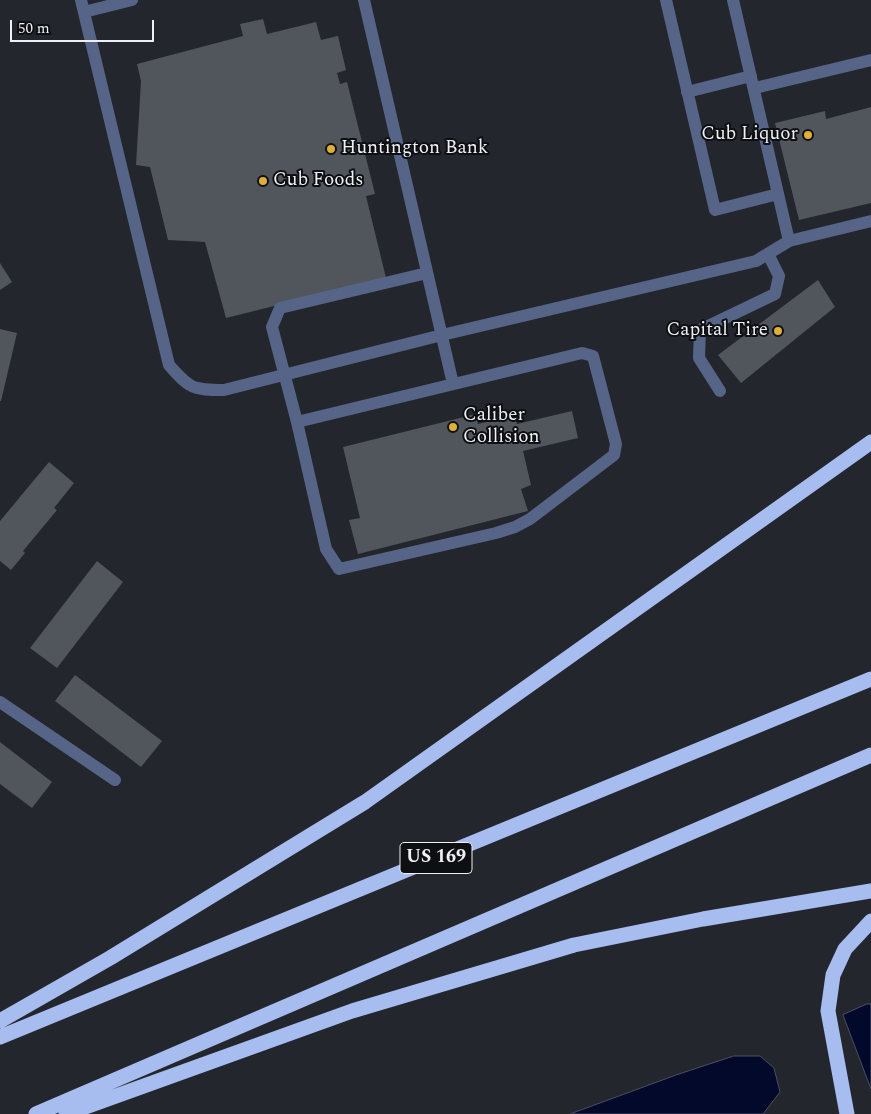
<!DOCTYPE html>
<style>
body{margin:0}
#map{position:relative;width:871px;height:1114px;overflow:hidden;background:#24262d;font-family:Spectral,serif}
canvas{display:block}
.scale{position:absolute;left:10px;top:20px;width:144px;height:22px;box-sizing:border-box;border:2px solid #eef0f4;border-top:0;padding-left:6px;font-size:15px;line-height:18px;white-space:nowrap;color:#eef0f4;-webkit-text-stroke:4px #0e0f12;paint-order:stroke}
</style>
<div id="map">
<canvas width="871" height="1114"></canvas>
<div class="scale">50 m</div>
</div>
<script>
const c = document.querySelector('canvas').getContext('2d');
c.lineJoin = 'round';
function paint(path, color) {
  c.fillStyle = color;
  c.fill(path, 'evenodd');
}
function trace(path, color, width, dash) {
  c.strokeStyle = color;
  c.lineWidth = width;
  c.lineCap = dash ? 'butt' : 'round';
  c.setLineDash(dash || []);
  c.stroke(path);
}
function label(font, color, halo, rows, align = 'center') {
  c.font = font + ' Spectral,serif';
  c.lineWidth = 4;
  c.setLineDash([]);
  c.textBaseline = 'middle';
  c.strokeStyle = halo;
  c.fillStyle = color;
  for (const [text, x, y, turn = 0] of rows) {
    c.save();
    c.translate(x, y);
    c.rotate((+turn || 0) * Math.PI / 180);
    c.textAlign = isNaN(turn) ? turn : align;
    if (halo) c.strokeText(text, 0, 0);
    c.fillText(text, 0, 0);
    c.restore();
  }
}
const water = new Path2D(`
 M867,1004H871V1089L843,1015Z
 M734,1056H760L774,1068L780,1092L763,1114H570L676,1075Z`);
paint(water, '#03092a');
trace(water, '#4a4e67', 1);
paint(new Path2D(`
 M263,19L267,34L316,22L321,40L338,36L346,70L337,73L340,84L347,82L375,194L366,196L386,278L226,318L205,242L168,240L150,167L136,165L141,81L137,64L243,36L240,24Z
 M871,107V203L799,220L775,123L825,111L826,119Z
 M0,263L12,282L0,290Z
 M818,280L835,307L741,383L718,355Z
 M0,329L17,333L1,401H0Z
 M572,411L578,438L523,451L531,485L521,489L528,511L358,554L349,520L360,518L343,447L476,414L478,424L514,415L517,424Z
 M49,462L74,483L54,508L57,510L23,551L25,553L11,570L0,561V521Z
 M97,561L123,582L57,668L30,648Z
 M75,675L162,741L141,767L55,701Z
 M0,742L52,782L32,808L0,784Z`), '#51555c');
trace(new Path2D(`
 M81,0L169,365C190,389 193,390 224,390L442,335L756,261L789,241L871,221
 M364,0L453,384
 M666,0L715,210L778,194
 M733,0L789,241
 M84,12L132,0
 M755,88L871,60
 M687,92L751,76
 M720,391L699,358L700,330L775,294L779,276L768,254
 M297,422L582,353L593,356L616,444L614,455L530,519L515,527L496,533L339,569L326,549L297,422L272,327L280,308L427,273
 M0,702L115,780`), '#566587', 12);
trace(new Path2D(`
 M0,1021L110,958L365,802L871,442
 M0,1037L871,679
 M36,1114L871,755
 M66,1114L352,1011L574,945L703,919L871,891
 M847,1114L828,1011L833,975L845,949L871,921`), '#a7bdf0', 15);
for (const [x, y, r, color] of [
 [808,135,5,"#e0b034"],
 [331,149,5,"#e0b034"],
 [263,181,5,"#e0b034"],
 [778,331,5,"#e0b034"],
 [453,427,5,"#e0b034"]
]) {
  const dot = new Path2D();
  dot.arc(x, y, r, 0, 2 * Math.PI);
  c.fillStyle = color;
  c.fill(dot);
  trace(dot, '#0e0f12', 2);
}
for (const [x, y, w] of [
 [436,858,72]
]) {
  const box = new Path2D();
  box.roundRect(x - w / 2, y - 15.5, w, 31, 4);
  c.fillStyle = '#0e0f12';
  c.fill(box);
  trace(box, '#eef0f4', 1);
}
label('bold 18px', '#eef0f4', null, [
 ["US 169",436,858]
]);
label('19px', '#eef0f4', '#0e0f12', [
 ["Cub Liquor",798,135,"right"],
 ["Huntington Bank",341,149],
 ["Cub Foods",273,181],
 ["Capital Tire",768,331,"right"],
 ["Caliber",463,416],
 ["Collision",463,438]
], 'left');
</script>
